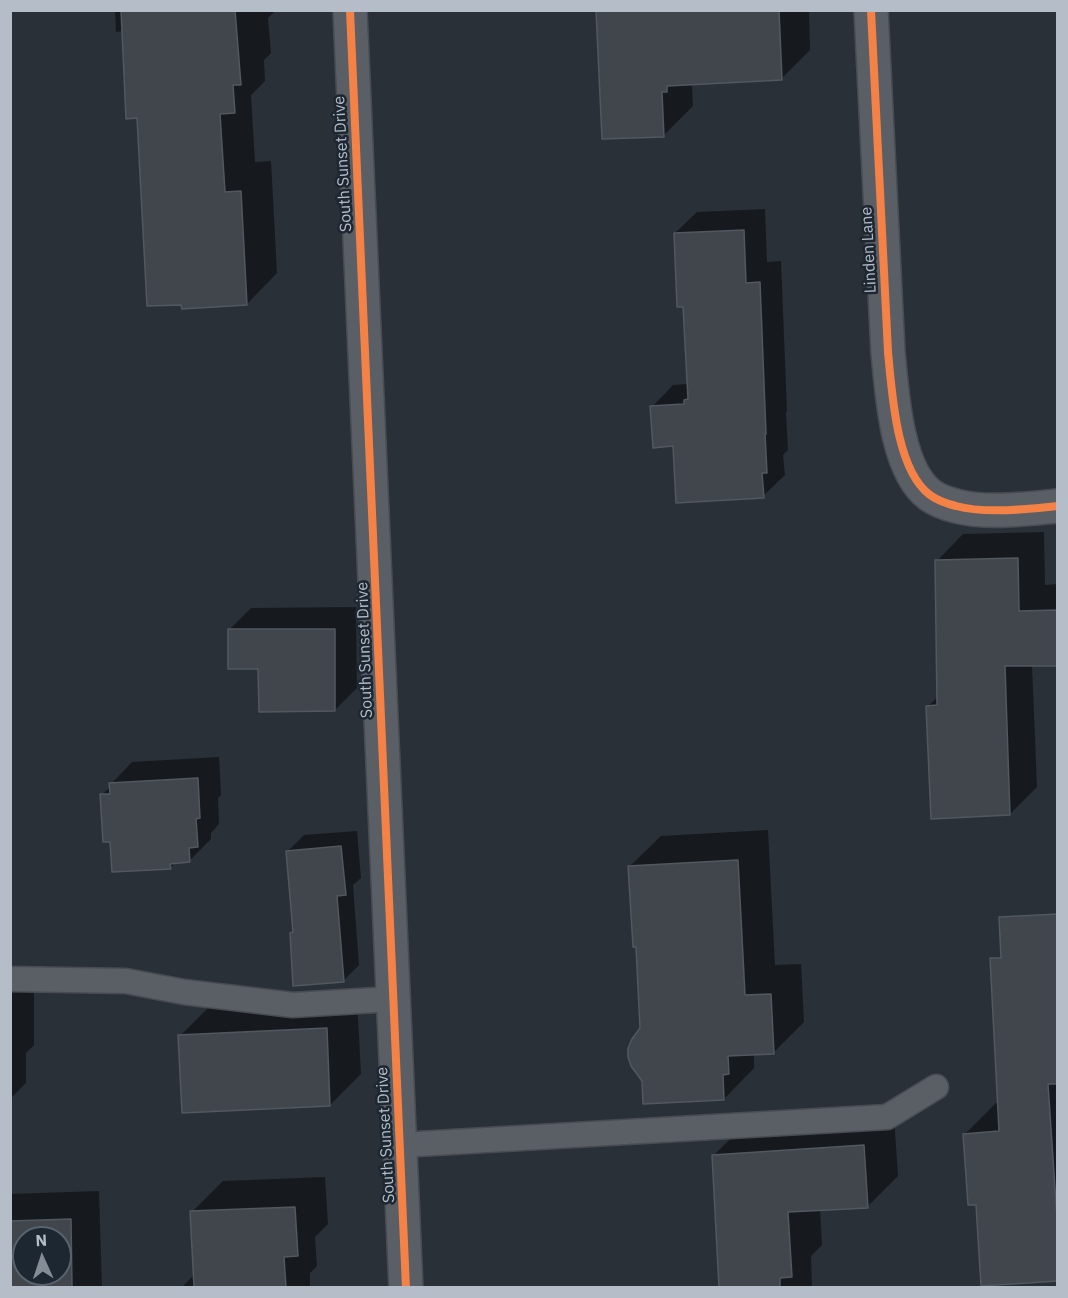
<!DOCTYPE html>
<style>
body{margin:0}
#map{position:relative;width:1068px;height:1298px;overflow:hidden;background:#2a3037;font-family:"IBM Plex Sans",sans-serif}
canvas{display:block}
.frame{position:absolute;inset:0;border:12px solid #b4bdc8;pointer-events:none}
.north{position:absolute;left:12px;top:1226px;width:60px;height:60px;box-sizing:border-box;background:#1d2732;border:2px solid #59636e;border-radius:50%;rotate:357deg;font-size:16px;font-weight:700;line-height:24px;text-align:center;color:#b4bdc8}
.north::after{content:'';display:block;margin:auto;width:21px;height:27px;background:#848c95;clip-path:polygon(50% 0,100% 100%,50% 72%,0 100%)}
</style>
<div id="map">
<canvas width="1068" height="1298"></canvas>
<div class="frame"></div>
<div class="north">N</div>
</div>
<script>
const c = document.querySelector('canvas').getContext('2d');
c.lineJoin = 'round';
function paint(path, color) {
  c.fillStyle = color;
  c.fill(path, 'evenodd');
}
function trace(path, color, width, dash) {
  c.strokeStyle = color;
  c.lineWidth = width;
  c.lineCap = dash ? 'butt' : 'round';
  c.setLineDash(dash || []);
  c.stroke(path);
}
function label(font, color, halo, rows, align = 'center') {
  c.font = font + ' "IBM Plex Sans",sans-serif';
  c.lineWidth = 5;
  c.setLineDash([]);
  c.textBaseline = 'middle';
  c.strokeStyle = halo;
  c.fillStyle = color;
  for (const [text, x, y, turn = 0] of rows) {
    c.save();
    c.translate(x, y);
    c.rotate((+turn || 0) * Math.PI / 180);
    c.textAlign = isNaN(turn) ? turn : align;
    if (halo) c.strokeText(text, 0, 0);
    c.fillText(text, 0, 0);
    c.restore();
  }
}
paint(new Path2D(`
 M115,10H276L268,18L271,53L264,60L265,81L251,95L255,162L271,161L277,273L247,304L139,117L123,31L116,32Z
 M597,10H809L810,50L781,79L692,84L693,106L664,135Z
 M765,209L767,262L781,261L787,411L786,412L788,450L783,455L785,475L763,496L674,444L652,407L673,385L688,384L684,305L675,233L697,212Z
 M1044,532L1045,585L1058,584V664L1032,665L1037,787L1010,814L928,706L939,696L937,561L963,534Z
 M356,607L357,688L335,710L229,630L251,608Z
 M219,757L221,795L218,798L219,824L211,833V839L189,861L176,862L170,868L111,841L102,795L111,786V784L132,762Z
 M768,830L775,965L801,964L804,1022L773,1053L754,1054V1068L724,1099L642,1029L637,945L630,866L661,836Z
 M357,831L361,878L353,885L359,965L343,981L291,933L295,930L288,851L304,835Z
 M34,990V1045L26,1053V1083L10,1099V991Z
 M357,998L361,1074L330,1105L180,1036L211,1005Z
 M1058,1046V1280L977,1203L965,1134L996,1103H999Z
 M894,1115L898,1176L867,1207L820,1209L822,1245L811,1256L812,1288H721L714,1155L744,1125Z
 M325,1177L328,1224L315,1237L317,1266L310,1273V1288H181L195,1274L192,1212L223,1181Z
 M99,1191L102,1288H10V1194ZM24,1238H60V1274H24Z`), '#0007');
const building = new Path2D(`
 M121,10H235L241,85H233L235,113L220,114L225,192L241,191L247,305L182,309L181,305L147,306L137,118L126,119Z
 M596,10H779L782,80L667,86V92H662L664,137L602,139Z
 M744,230L746,283L760,282L766,434H765L767,473H762L764,498L676,503L673,446L653,448L650,406L684,404V400L688,399L683,307H677L674,233Z
 M1018,558L1019,611L1058,610V666H1005L1010,815L931,819L926,706L937,705L935,560Z
 M228,629H335V711L259,712L258,669H228Z
 M198,778L200,818L196,819L198,847L189,848L190,862L170,864L171,869L112,872L110,842H103L100,794H110L109,783Z
 M341,846L346,895L337,896L344,982L293,986L290,933L293,932L286,851Z
 M738,860L745,995L771,994L774,1054L728,1056L729,1074L723,1075L724,1100L643,1104L642,1081L631,1066L628,1057V1048L632,1039L640,1028L636,947H633L628,866Z
 M1058,914V1084H1048L1058,1233V1281L981,1286L976,1205H968L963,1134L999,1131L990,958H1001L999,917Z
 M327,1028L330,1106L182,1113L178,1035Z
 M864,1145L868,1208L788,1212L792,1277L780,1278V1287H719L712,1155Z
 M295,1207L298,1256L284,1257L286,1287H194L190,1211Z
 M71,1219L72,1287H10V1221ZM24,1238H60V1274H24Z`);
paint(building, '#41464c');
trace(building, '#52585f', 1.5);
const service = new Path2D(`
 M10,979L126,981L184,992L293,1005L393,999
 M400,1145L887,1117L936,1087`);
const minor = new Path2D(`
 M350,10L406,1288
 M871,10L888,352C892,392 896,470 930,495C937,500 948,504 956,506C985,514 1027,509 1058,506`);
trace(service, '#484c52', 27);
trace(minor, '#484c52', 36);
trace(service, '#5a5e65', 24);
trace(minor, '#5a5e65', 33);
trace(new Path2D(`
 M350,10L406,1288
 M871,10L888,352C892,392 896,470 930,495C937,500 948,504 956,506C985,514 1027,509 1058,506`), '#f48246', 8);
label('16px', '#b4bdc8', '#1d2732', [
 ["South Sunset Drive",343,164,-93],
 ["Linden Lane",869,250,-93],
 ["South Sunset Drive",365,650,-92],
 ["South Sunset Drive",386,1135,-93]
]);
</script>
